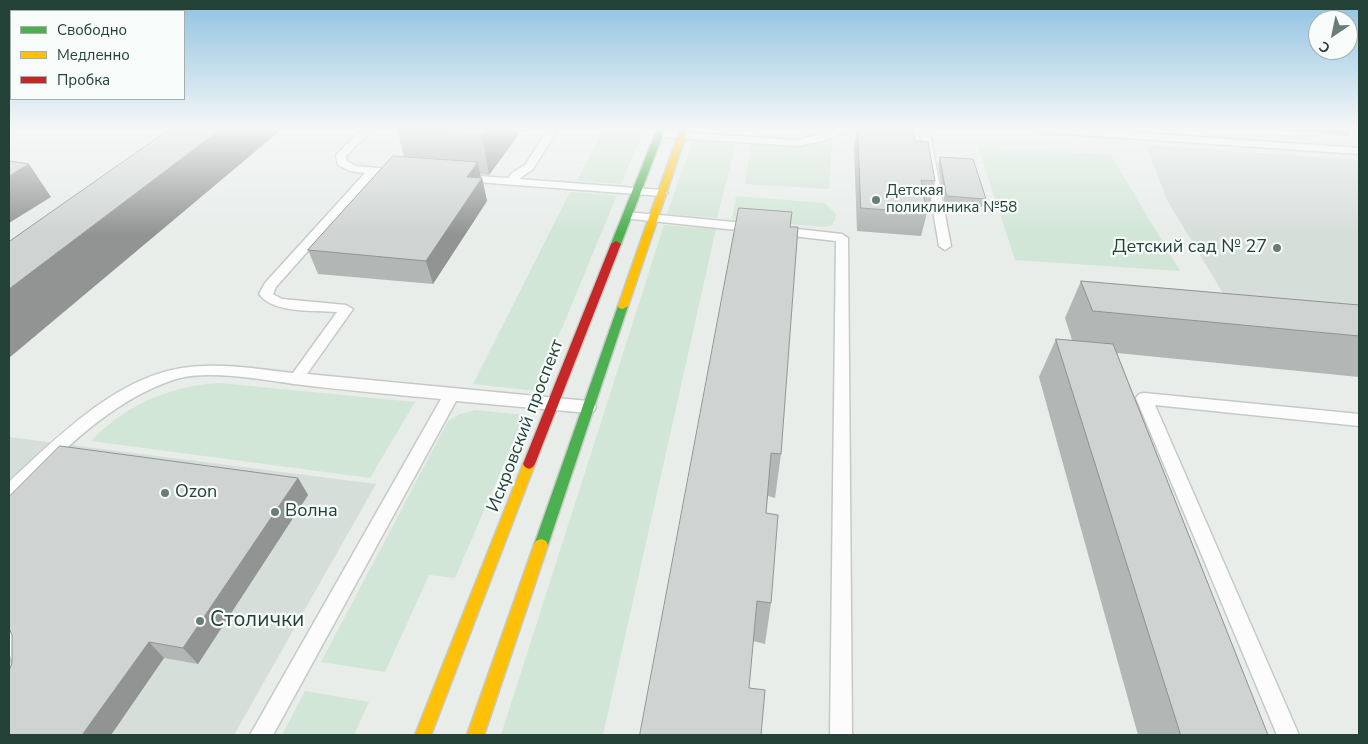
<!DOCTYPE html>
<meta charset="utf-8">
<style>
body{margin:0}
#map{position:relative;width:1368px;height:744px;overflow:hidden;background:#e8edea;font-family:"Nunito Sans",sans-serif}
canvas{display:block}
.frame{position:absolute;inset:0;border:10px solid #244138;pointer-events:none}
.legend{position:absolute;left:10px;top:10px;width:175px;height:90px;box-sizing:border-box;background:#f7fbf9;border:1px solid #a3b1ac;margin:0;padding:6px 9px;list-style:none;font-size:15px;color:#244138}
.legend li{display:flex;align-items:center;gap:10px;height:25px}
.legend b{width:25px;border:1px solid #a3b1ac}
.north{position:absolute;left:1308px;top:10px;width:50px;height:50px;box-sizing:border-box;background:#f7fbf9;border:1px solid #a3b1ac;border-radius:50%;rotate:214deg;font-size:14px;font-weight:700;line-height:20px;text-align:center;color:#244138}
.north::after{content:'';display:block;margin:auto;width:18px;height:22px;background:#697d76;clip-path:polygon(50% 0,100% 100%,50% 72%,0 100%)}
</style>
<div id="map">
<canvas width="1368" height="744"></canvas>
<div class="frame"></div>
<ul class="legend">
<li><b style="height:6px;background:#4caf50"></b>Свободно</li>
<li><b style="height:6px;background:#ffc107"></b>Медленно</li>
<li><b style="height:6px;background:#c62828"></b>Пробка</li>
</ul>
<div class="north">С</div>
</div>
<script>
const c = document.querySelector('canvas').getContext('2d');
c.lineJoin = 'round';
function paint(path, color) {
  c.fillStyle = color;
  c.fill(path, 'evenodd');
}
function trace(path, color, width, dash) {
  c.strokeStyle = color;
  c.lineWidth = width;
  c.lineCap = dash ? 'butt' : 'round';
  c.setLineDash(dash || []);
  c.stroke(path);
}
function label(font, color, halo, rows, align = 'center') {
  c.font = font + ' "Nunito Sans",sans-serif';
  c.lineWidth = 4.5;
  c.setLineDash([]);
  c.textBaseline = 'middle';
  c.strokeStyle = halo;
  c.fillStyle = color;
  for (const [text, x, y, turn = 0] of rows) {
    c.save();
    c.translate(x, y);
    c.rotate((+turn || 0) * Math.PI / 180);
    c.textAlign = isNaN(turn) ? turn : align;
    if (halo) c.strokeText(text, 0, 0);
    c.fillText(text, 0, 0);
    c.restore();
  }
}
paint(new Path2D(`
 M1146,145L1359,160V306L1224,295L1167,200Z
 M9,437L376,484L234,735H9Z`), '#d6deda');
paint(new Path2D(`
 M603,129L643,132L621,184L577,181Z
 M693,140L736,143L717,218L667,214Z
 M832,142L829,189L745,184L751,143L800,146Z
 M978,147L1111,155L1180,271L1015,260Z
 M570,192L617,195L536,391L473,384Z
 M736,196L825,203L836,214L835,220L832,225L824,227L732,219Z
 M664,225L716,229L603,735H501Z
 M220,383L415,402L370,478L91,441C127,404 169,386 220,383Z
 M476,410L525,415L455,578L429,575L385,672L321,662L448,421L460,414Z
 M305,691L369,702L354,735H282Z`), '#d1e6d6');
const lane = new Path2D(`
 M362,129H373L346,156L347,161L356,166L398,170L403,173L398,176L376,174L276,287L273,294L282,299L346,305L353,309L307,374L588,401L594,403L596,407L594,411L588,413L456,401L273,735H250L441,399C392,394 342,390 294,384C259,379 206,369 173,380C110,401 62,452 15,497L9,499V482C56,438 116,378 182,368C219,362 256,369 293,373L337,312C314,310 274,314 259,294L265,283L365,173L350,171L338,165L336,155Z
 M548,129H558L533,169L519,179L662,190L668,193L662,196L463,181L458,178L463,175L508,178L512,173L525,165Z
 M837,129H852L827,140L798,146L660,137L655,134L660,131L798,140Z
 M919,129H929L951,246L945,250L939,246Z
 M1030,129H1086L1359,148V154L1035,132Z
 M627,212L756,224L762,228L756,232L623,218V214Z
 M779,227L842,234L848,238L852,735H830L836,241L775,234L773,231Z
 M1144,393L1359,414V426L1155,405L1299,735H1277L1136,398L1139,394Z
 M9,625L16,628L30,651L27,664L20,667L13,664L9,652Z`);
const fast = new Path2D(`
 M657,129H665L621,244L619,246H613L611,244Z
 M623,303L628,306L548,545L546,549L541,551L536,549L534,545L618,306Z`);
const slow = new Path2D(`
 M680,129H688L628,306L623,309L619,308L618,306Z
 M529,459L533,461L535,464L431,735H415L523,464L525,461Z
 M541,539L546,541L548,545L484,735H467L534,545L536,541Z`);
const jam = new Path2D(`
 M616,241L621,244L535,464L533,467L529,469L525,467L523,464L611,244Z`);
trace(lane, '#c5cac7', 3);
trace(fast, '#c3cbc7', 3);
trace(slow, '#c3cbc7', 3);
trace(jam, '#c3cbc7', 3);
paint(lane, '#fcfcfc');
paint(fast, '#4caf50');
paint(slow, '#ffc107');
paint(jam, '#c62828');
paint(new Path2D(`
 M397,129L522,130L489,175L480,174L481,178H482L487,201L433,284L318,274L308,250L404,157Z
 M857,129H905L915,141L935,181L930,204L925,203L927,213L921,236L857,231L854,148Z
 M1263,129H1351L1348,135Z
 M940,157L986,199L984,207L945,205L938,165Z
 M790,227L781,454L775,498L768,496L766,513L771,603L765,644L753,641L640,735Z
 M1081,281L1359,305V377L1117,353L1268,735H1138L1039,377L1056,339L1072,340L1065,318Z
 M298,478L308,495L198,664L164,658L111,735H9Z`), '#b2b6b5');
paint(new Path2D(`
 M221,129H281V130L9,358V289Z
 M486,129L522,130L489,175L482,135Z
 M478,162L481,179L482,178L487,201L433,284L426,261L467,177Z
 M29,164L51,197L9,223V176Z
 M298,478L308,495L198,664L183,648Z
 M149,642L164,658L111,735H82Z`), '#919493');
const building = new Path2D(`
 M170,129H221L9,289V242Z
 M401,129H486L482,135Z
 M858,129L913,130L915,141L928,142L935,181L921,180L927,213L861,208Z
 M393,156L478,162L467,177L482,178L426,261L308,250Z
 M940,157L973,159L986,199L947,196Z
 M9,161L29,164L9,176Z
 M739,208L792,212L790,227H798L781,454L771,453L766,513L778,515L771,603L757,601L749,688L765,690L761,735H640Z
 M1081,281L1359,305V336L1093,311Z
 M1056,339L1113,344L1268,735H1181Z
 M60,446L298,478L183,648L149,642L82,735H9V671L12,663V635L9,628V497Z`);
paint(building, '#cfd4d2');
trace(building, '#919493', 1);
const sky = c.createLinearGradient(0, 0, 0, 234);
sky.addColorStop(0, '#8fc2e2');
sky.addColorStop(0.55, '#f5f7f6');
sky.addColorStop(1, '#f5f7f600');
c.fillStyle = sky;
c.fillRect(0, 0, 1368, 234);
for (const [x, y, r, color] of [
 [876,200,5,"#697d76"],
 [1277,248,5,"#697d76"],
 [165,493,5,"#697d76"],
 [275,512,5,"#697d76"],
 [200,621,5,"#697d76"]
]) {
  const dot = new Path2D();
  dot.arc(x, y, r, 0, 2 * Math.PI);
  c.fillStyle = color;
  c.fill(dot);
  trace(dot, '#f7fbf9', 2);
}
label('15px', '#244138', '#f7fbf9', [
 ["Детская",886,191],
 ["поликлиника №58",886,208]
], 'left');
label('18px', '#244138', '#f7fbf9', [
 ["Детский сад № 27",1267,248,"right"],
 ["Ozon",175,493],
 ["Волна",285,512]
], 'left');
label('18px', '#244138', '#f7fbf9', [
 ["Искровский проспект",526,426,-69]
]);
label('21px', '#244138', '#f7fbf9', [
 ["Столички",210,621]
], 'left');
</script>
